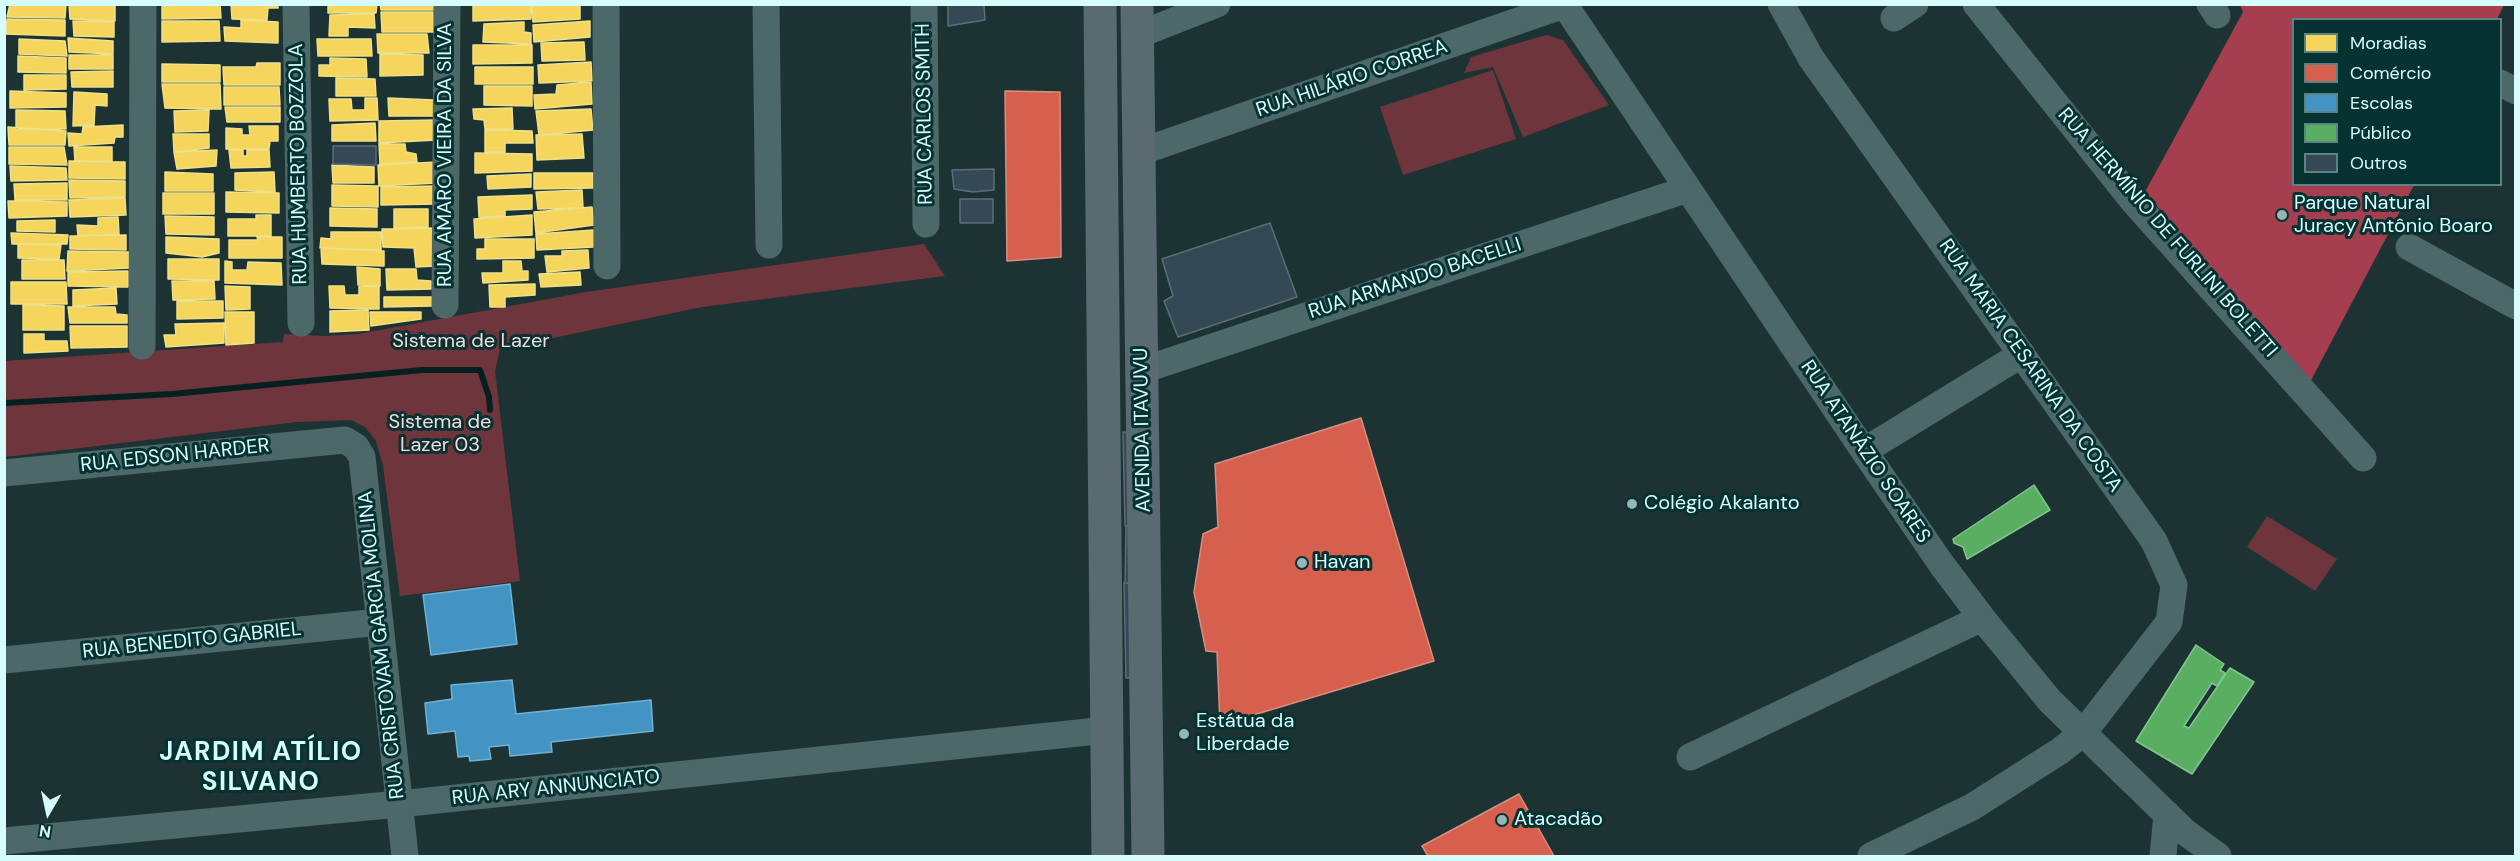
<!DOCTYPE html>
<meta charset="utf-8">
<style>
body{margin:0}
#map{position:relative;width:2520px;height:861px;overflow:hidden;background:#1d3333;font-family:"DM Sans",sans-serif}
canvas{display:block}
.frame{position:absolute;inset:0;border:6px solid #d7fcfc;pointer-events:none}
.legend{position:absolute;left:2292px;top:18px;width:210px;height:168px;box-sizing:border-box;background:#063232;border:2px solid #5a8383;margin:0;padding:8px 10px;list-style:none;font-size:18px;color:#d7fcfc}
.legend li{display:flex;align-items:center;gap:12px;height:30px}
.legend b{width:30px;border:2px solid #5a8383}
.north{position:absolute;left:18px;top:783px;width:60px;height:60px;-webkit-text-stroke:4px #063232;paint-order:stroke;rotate:189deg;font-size:16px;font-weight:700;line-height:24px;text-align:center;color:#d7fcfc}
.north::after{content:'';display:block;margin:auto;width:21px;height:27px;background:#d7fcfc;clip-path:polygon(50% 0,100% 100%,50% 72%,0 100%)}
</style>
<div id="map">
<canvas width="2520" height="861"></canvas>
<div class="frame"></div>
<ul class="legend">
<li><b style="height:16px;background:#f6d55c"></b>Moradias</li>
<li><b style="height:16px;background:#d6604d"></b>Comércio</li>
<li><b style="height:16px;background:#4393c3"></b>Escolas</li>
<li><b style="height:16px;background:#5aae61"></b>Público</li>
<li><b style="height:16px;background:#344856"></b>Outros</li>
</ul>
<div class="north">N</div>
</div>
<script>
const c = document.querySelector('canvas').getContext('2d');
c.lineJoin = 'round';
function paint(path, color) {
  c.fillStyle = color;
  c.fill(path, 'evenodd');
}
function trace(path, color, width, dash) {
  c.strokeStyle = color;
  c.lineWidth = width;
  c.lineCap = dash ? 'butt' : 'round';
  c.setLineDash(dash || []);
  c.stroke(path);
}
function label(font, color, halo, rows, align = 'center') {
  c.font = font + ' "DM Sans",sans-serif';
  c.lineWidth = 6;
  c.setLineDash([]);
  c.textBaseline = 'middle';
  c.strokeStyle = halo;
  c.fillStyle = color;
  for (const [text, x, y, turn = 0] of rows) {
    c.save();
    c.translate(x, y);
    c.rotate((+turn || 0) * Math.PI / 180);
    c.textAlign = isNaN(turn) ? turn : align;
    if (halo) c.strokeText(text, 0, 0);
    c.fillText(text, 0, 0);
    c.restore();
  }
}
paint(new Path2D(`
 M1546,35L1563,40L1609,105L1523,137L1493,67L1464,73L1471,57Z
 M1493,70L1516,139L1403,175L1380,107Z
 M924,244L945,276L702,307L500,349L495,371L520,581L400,596L383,466L376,441L365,427L351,420L297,422L5,457V361L283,342L284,334L324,336L358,334L586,292Z
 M2267,516L2337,559L2315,591L2247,547Z`), '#6e353c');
paint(new Path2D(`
 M2240,5H2504L2497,19L2294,20V184L2414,185L2308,386L2145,192L2243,12Z`), '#a53e4e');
const homes = new Path2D(`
 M10,4H66L65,18L7,17Z
 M69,4H115V21L70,19Z
 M162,4H220L221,18L162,19Z
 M231,4H278V8H268L267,20L232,19Z
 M328,4H377L376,13H328Z
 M380,4H434V10H381Z
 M473,4H531V19L473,21Z
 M580,4V19L533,22L532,5Z
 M381,12H433L434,32H382Z
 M374,14L375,28L348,27V36H329L330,15Z
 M7,19L65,20V36L6,34Z
 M241,20L278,22V43L225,41L224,27L241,28Z
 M73,21L114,22V37L74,36Z
 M162,21H219L220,41L162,42Z
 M590,21V37L534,42L533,25Z
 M524,22V32L531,33V44L483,42L484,24Z
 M377,34H427L429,53H378Z
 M68,38L113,41V54L69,52Z
 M19,39L65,41L67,56L19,54Z
 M317,39H371L372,56H318Z
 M584,42L585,60L542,61L541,43Z
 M473,45H532V63L473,64Z
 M380,54L423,55V75L380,76Z
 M69,55H113V69H69Z
 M18,56L66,58V73L18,72Z
 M330,58L366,59L367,77L319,76V65H330Z
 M591,62L592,81L539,83L538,65Z
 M257,63H280V85H224L223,67H256Z
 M162,64L220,65V82H162Z
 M475,67H533V84H475Z
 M113,71V87H72L71,72Z
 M24,75H66V89L24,90Z
 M336,78L375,79L376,96H336Z
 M591,82L592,104L535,109L534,95L556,94L557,85Z
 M162,84H220L221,109L165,108Z
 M484,86H532V106L484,105Z
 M224,87H279L280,105H224Z
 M10,91L66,93V107L10,108Z
 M74,92L107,94V106L95,105L94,125L73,126Z
 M365,98H377L378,120L330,121L329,99H351L352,110H365Z
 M388,98L434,100L435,116H389Z
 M225,107H280V122H227Z
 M512,108L513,129H485L484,120L474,119L473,109Z
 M591,109L593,130L539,135L536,111Z
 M16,110L65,111L66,129H16Z
 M209,110L208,131L175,132L174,111Z
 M436,120L437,140L379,143V121Z
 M375,123L376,141H332V125Z
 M123,125V137H115L114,143L69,146L68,133L82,134L83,127Z
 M249,126H278V141H270L269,149H226V128L242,129V135H250Z
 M8,127L66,131L65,145H9Z
 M485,130L532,131L533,143H505V152H485Z
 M173,134H209V148L174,152Z
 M582,134L584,158L537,160L536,135Z
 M379,144H405L406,152L416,154L417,162L380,164Z
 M9,147H64L67,165L9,164Z
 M74,147H112V161H75Z
 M217,150L216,166L177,169L174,152Z
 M229,150H243V156H247V150H269L270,167L231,168Z
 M475,153L532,154V171L475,173Z
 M69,161L125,162V179L69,178Z
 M437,162V183L379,186L378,165Z
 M332,165L374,167V183H333Z
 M10,166L66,168L67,180L11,181Z
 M165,172L213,174V191H165Z
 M274,172L275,192L235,190V173Z
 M534,173H593V188L534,189Z
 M531,174V187L488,189L487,176Z
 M69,180L125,181V197L70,198Z
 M67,183V200H15L14,184Z
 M332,185L378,186V207L332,206Z
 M436,186L437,204L381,205V187Z
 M582,190L583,208L538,209L536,192Z
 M226,192L279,193V213L226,212Z
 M163,193H214V214H163Z
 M532,195V209L505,210V216L479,217L478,197Z
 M125,198L126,215L70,217L69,200Z
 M8,201L67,202V216L9,218Z
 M592,207L594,225L536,233L534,212Z
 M330,208L377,209V227L330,226Z
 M394,209H428V227L394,228Z
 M256,215H271V236H228V219H256Z
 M532,215V235L475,238L474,219Z
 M165,216L214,217V235L166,234Z
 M118,217L119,234L78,236L77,225L98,226V218Z
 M55,220V232L17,231V221Z
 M439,228L436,266L416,267L414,248L383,247L382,229Z
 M594,230V247L537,250L536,234Z
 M331,232H381V250L320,248L321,238L331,239Z
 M11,233L68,235L67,244H12Z
 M126,235V250L70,249V236Z
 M166,237L219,239V253L202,257L166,253Z
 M257,237H282V258H229V240H258Z
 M485,239H534V258L477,259V249H485Z
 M18,244L61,245L59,259L18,258Z
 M321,248L384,251V266L322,264Z
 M588,250L589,268L547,272L545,256H562V251Z
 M68,251L129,252V268L67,271Z
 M168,259H219V280L168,279Z
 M22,260H64L65,279H22Z
 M225,261L232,262V270H247L248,262L281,263L282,285L225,283Z
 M503,261H521L522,271H528V280L483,283L482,273H503Z
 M357,267L380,269V286L358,285Z
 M386,269H416L417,280L431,281V289L387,290Z
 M128,271V287L68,286V272Z
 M580,272L581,285L541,287L539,274Z
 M172,281H214L215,299L173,300Z
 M11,282H66L67,304H11Z
 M535,284V295L505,297V307H490L489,285Z
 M225,286L250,287V309L226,310Z
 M329,286H344L345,295H359V286L379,287V309L330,308Z
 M116,288L117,304L73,306V290Z
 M384,297H432V306L384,307Z
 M177,301H223V318L177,319Z
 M23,305L64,306V330H23Z
 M68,307H115L116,314L127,315V323H70Z
 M368,310L369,330L330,332V311Z
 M225,312H254V343L226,345Z
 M370,312H421V319L371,326Z
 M224,323V343L166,347L164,335H176L175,324Z
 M70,326H127V347L71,348Z
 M24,334H44V341H67L68,351L24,353Z`);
paint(homes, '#f6d55c');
trace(homes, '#ede18c', 1.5);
const shops = new Path2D(`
 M1005,91L1060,92L1061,257L1007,261Z
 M1361,418L1434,661L1220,725L1217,652L1206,651L1194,592L1203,534L1218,527L1215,464Z
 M1519,794L1554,856H1428L1422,846Z`);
paint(shops, '#d6604d');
trace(shops, '#d68f82', 1.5);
const schools = new Path2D(`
 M510,584L517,644L431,655L423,595Z
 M512,680L516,714L651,700L653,731L551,742L552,752L510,756L509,745L489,747L491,759L470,761L469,756L458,757L455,731L428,734L425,703L452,699L451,685Z`);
paint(schools, '#4393c3');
trace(schools, '#6fb2d4', 1.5);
const public = new Path2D(`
 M2034,485L2050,510L1967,559L1963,547L1954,543L1953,539Z
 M2196,645L2224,664L2220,670L2225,673L2217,686L2212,683L2184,726L2189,728L2230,668L2254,682L2192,774L2136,741Z`);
paint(public, '#5aae61');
trace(public, '#80c590', 1.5);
trace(new Path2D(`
 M4,403L172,394L422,370H480L489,397L490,410`), '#062020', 6);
const building = new Path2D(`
 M948,4H984L985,20L948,26Z
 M333,146H376V165L333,164Z
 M994,169V190L973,192L954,189L952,170Z
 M960,199H993V223H960Z
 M1270,223L1297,297L1178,337L1164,301L1173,296L1162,259Z
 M1123,432H1134L1136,526H1125Z
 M1126,526H1134L1133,583H1125Z
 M1124,583H1135L1136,678H1126Z`);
paint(building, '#344856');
trace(building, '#5d6d76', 1.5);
trace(new Path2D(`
 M296,4L301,323
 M606,4L607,266
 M766,4L769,245
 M924,4L926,224
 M1564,4L1864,451L1942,565L1982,618L2050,701L2185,832L2218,856
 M1781,4L1811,58L2154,541L2174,585L2169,622L2083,733L2060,751L1972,807L1871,856
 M1976,4L2134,202L2363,458
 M2210,4L2217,15
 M1894,18L1915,4
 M1138,35L1217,4
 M2500,83L2516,91
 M1140,152L1564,5
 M2409,247L2516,306
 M445,305L447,4
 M142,346L143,4
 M1143,370L1688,189
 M1864,451L2022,354
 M4,473L345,440L356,447L362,457L405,856
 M4,660L380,622
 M1690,757L1982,618
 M4,841L399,804L1107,730
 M2163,856L2167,814`), '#4d6868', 27);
trace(new Path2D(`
 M1100,4L1108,856
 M1137,4L1148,856`), '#596a71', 33);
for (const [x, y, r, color] of [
 [2282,215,6,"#96b6b6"],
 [1632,504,6,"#96b6b6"],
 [1302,563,6,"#96b6b6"],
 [1184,734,6,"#96b6b6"],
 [1502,820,6,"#96b6b6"]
]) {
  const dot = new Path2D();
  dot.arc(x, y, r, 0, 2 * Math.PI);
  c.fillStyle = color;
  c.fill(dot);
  trace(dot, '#063232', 2);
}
label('20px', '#d7fcfc', '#063232', [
 ["RUA HILÁRIO CORREA",1352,79,-19],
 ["RUA CARLOS SMITH",925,114,-91],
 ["RUA AMARO VIEIRA DA SILVA",446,155,-90],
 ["RUA HUMBERTO BOZZOLA",299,164,-91],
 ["RUA HERMÍNIO DE FURLINI BOLETTI",2167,233,49],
 ["RUA ARMANDO BACELLI",1415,279,-18],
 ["RUA MARIA CESARINA DA COSTA",2030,366,55],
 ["AVENIDA ITAVUVU",1143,430,-91],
 ["RUA ATANÁZIO SOARES",1865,452,56],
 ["RUA EDSON HARDER",175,456,-6],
 ["RUA BENEDITO GABRIEL",192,641,-6],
 ["RUA CRISTOVAM GARCIA MOLINA",382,645,-96],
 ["RUA ARY ANNUNCIATO",556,788,-6]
]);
label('20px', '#d7fcfc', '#063232', [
 ["Parque Natural",2294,204],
 ["Juracy Antônio Boaro",2294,227],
 ["Colégio Akalanto",1644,504],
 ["Havan",1314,563],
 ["Estátua da",1196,722],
 ["Liberdade",1196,745],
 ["Atacadão",1514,820]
], 'left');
label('20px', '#f9d8d9', '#063232', [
 ["Sistema de Lazer",471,342],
 ["Sistema de",440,423],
 ["Lazer 03",440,446]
]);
c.letterSpacing = '1.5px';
label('bold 26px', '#d7fcfc', '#063232', [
 ["JARDIM ATÍLIO",261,753],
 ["SILVANO",261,783]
]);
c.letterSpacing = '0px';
</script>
